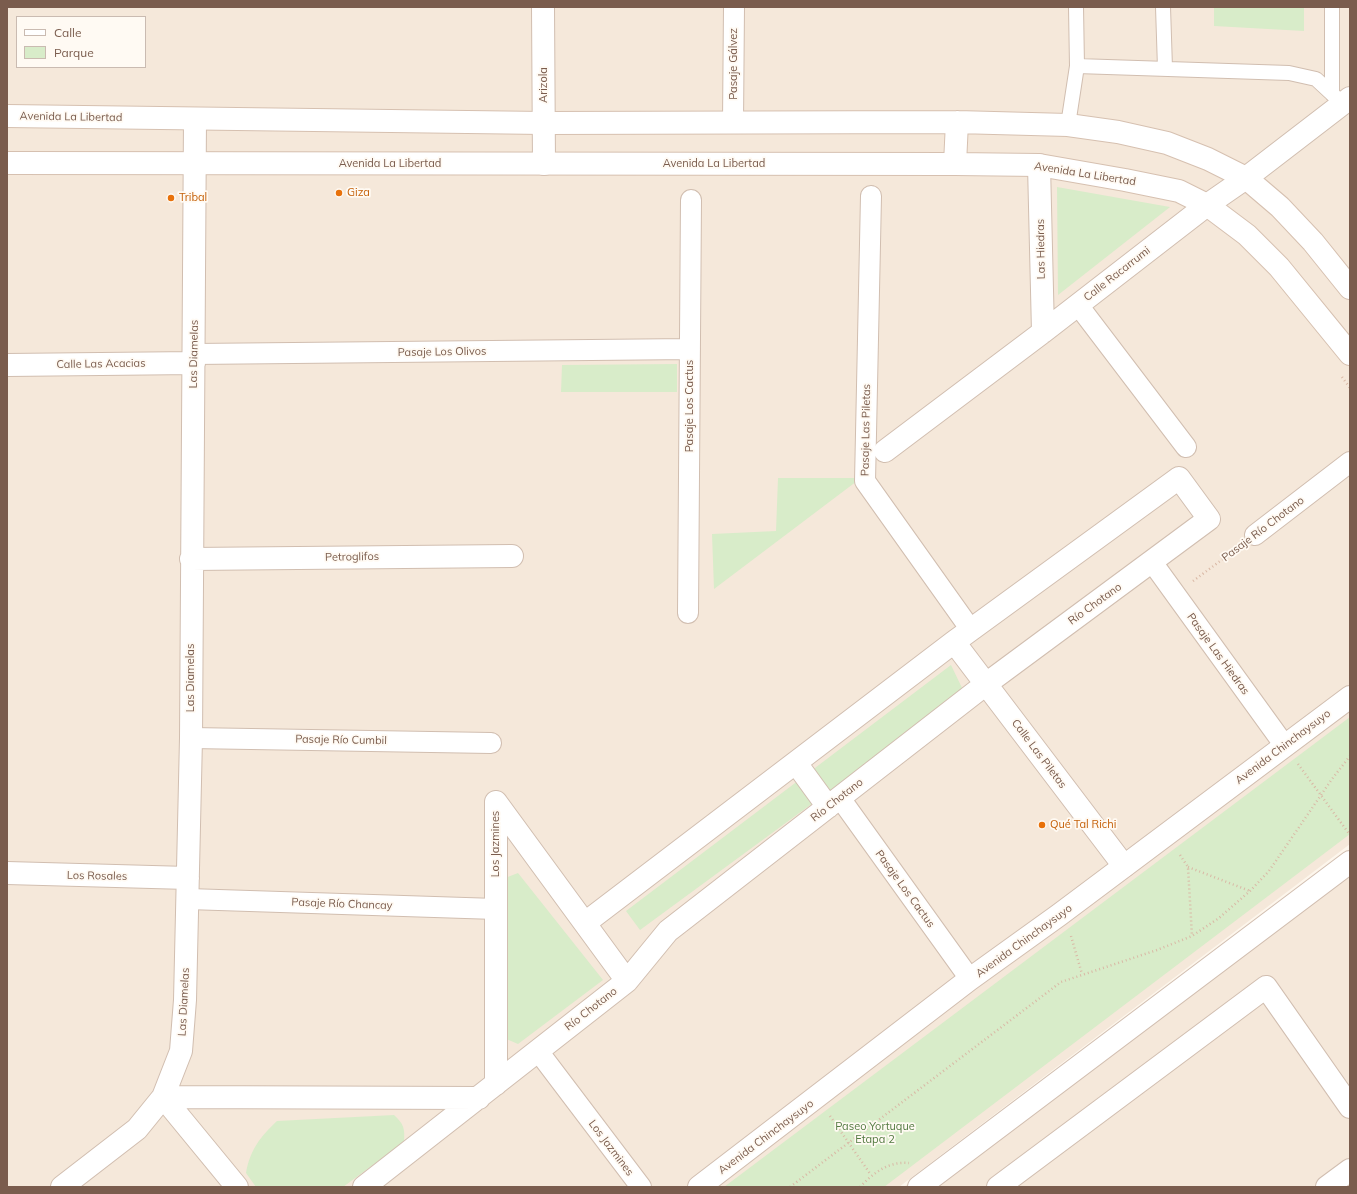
<!DOCTYPE html>
<meta charset="utf-8">
<style>
body{margin:0}
#map{position:relative;width:1357px;height:1194px;overflow:hidden;background:#fdf6ec;font-family:Mulish,sans-serif}
canvas{display:block}
.frame{position:absolute;inset:0;border:8px solid #7a5c4d;pointer-events:none}
.legend{position:absolute;left:16px;top:16px;width:130px;height:52px;box-sizing:border-box;background:#fffaf3;border:1px solid #cabbb1;margin:0;padding:5px 7px;list-style:none;font-size:12px;color:#7a5c4d}
.legend li{display:flex;align-items:center;gap:8px;height:20px}
.legend b{width:20px;border:1px solid #cabbb1}
</style>
<div id="map">
<canvas width="1357" height="1194"></canvas>
<div class="frame"></div>
<ul class="legend">
<li><b style="height:5px;background:#fff"></b>Calle</li>
<li><b style="height:11px;background:#d8ecc9"></b>Parque</li>
</ul>
</div>
<script>
const c = document.querySelector('canvas').getContext('2d');
c.lineJoin = 'round';
function paint(path, color) {
  c.fillStyle = color;
  c.fill(path, 'evenodd');
}
function trace(path, color, width, dash) {
  c.strokeStyle = color;
  c.lineWidth = width;
  c.lineCap = dash ? 'butt' : 'round';
  c.setLineDash(dash || []);
  c.stroke(path);
}
function label(font, color, halo, rows, align = 'center') {
  c.font = font + ' Mulish,sans-serif';
  c.lineWidth = 3.5;
  c.setLineDash([]);
  c.textBaseline = 'middle';
  c.strokeStyle = halo;
  c.fillStyle = color;
  for (const [text, x, y, turn = 0] of rows) {
    c.save();
    c.translate(x, y);
    c.rotate((+turn || 0) * Math.PI / 180);
    c.textAlign = isNaN(turn) ? turn : align;
    if (halo) c.strokeText(text, 0, 0);
    c.fillText(text, 0, 0);
    c.restore();
  }
}
paint(new Path2D(`
 M7,7H1350V844L899,1187H7ZM17,17H145V67H17Z
 M1350,850V1187H904Z`), '#f5e8da');
paint(new Path2D(`
 M1214,7H1304V31L1214,26Z
 M1057,187L1170,207L1058,295Z
 M677,364V392H561L562,365Z
 M778,478H861L714,589L712,534L776,531Z
 M951,665L964,692L640,930L626,911Z
 M1350,717V834L884,1187H724Z
 M518,873L603,980L518,1044L504,1038L505,878Z
 M394,1115C404,1124 405,1129 404,1142L343,1187H256L246,1173C250,1150 260,1137 277,1121Z`), '#d8ecc9');
const service = new Path2D(`
 M1163,7L1165,68
 M1332,7V94
 M1077,66L1289,73L1316,79L1343,104
 M1068,125L1077,66L1076,7`);
const pedestrian = new Path2D(`
 M733,122L734,7
 M871,196L865,481L971,630
 M1078,305L1186,447
 M194,354L690,349
 M1255,535L1350,462
 M1152,562L1285,746
 M688,613L691,200
 M191,738L491,743
 M840,798L970,979
 M188,899L496,909
 M538,1051L641,1187`);
const minor = new Path2D(`
 M543,7L544,164
 M1039,165L1043,332
 M7,365L194,363
 M885,451L1043,332L1207,205L1246,178L1350,98
 M191,559L512,556
 M954,642L1124,866
 M796,763L828,807
 M496,802V1084
 M496,802L627,981
 M7,873L188,878
 M163,1097L479,1098
 M163,1097L237,1187
 M62,1187L137,1129L163,1097L181,1051L185,1000L191,738L195,119
 M364,1187L627,981L668,931L986,684L1209,519L1179,478L954,642L585,923
 M998,1187L1266,987L1350,1107
 M1327,1187L1350,1170`);
const tertiary = new Path2D(`
 M699,1187L970,979L1059,915L1350,697
 M919,1187L1350,862`);
const secondary = new Path2D(`
 M7,116L544,123L957,122L1068,125L1118,132L1167,143L1208,159L1246,178L1280,207L1313,242L1350,288
 M7,163L955,164L1039,165L1125,180L1179,191L1207,205L1247,235L1279,267L1350,354
 M955,164L957,122`);
trace(service, '#d1beb0', 16);
trace(pedestrian, '#d1beb0', 22);
trace(minor, '#d1beb0', 24);
trace(tertiary, '#d1beb0', 24);
trace(secondary, '#d6c0b0', 24);
trace(new Path2D(`
 M1342,377L1350,388
 M1193,581L1238,548
 M1298,764L1350,835
 M1180,855L1188,867L1192,936
 M1188,867L1250,891
 M1071,936L1082,974
 M830,1116L871,1175
 M790,1187L1061,982L1157,950L1192,936L1219,918L1250,891L1269,871L1332,779L1350,756
 M860,1187C873,1173 889,1161 909,1163`), '#d9b8a5', 2.5, [1, 3]);
trace(service, '#fff', 14);
trace(pedestrian, '#fff', 20);
trace(minor, '#fff', 22);
trace(tertiary, '#fff', 22);
trace(secondary, '#fff', 22);
for (const [x, y, r, color] of [
 [339,193,4,"#e8710a"],
 [171,198,4,"#e8710a"],
 [1042,825,4,"#e8710a"]
]) {
  const dot = new Path2D();
  dot.arc(x, y, r, 0, 2 * Math.PI);
  c.fillStyle = color;
  c.fill(dot);
  trace(dot, '#fffaf3', 1.5);
}
label('11px', '#7a5c4d', '#fffaf3', [
 ["Pasaje Gálvez",734,64,-90],
 ["Arizola",544,85,-90],
 ["Avenida La Libertad",71,117,1],
 ["Avenida La Libertad",390,164],
 ["Avenida La Libertad",714,164],
 ["Avenida La Libertad",1085,174,9],
 ["Las Hiedras",1041,249,-91],
 ["Calle Racarrumi",1117,274,-38],
 ["Pasaje Los Olivos",442,352,-1],
 ["Las Diamelas",194,354,-89],
 ["Calle Las Acacias",101,364,-1],
 ["Pasaje Los Cactus",690,406,-90],
 ["Pasaje Las Piletas",866,430,-89],
 ["Pasaje Río Chotano",1263,529,-37],
 ["Petroglifos",352,557,-1],
 ["Río Chotano",1095,604,-36],
 ["Pasaje Las Hiedras",1218,654,54],
 ["Las Diamelas",191,678,-90],
 ["Pasaje Río Cumbil",341,740,1],
 ["Avenida Chinchaysuyo",1283,747,-37],
 ["Calle Las Piletas",1039,754,53],
 ["Río Chotano",837,800,-38],
 ["Los Jazmines",496,844,-90],
 ["Los Rosales",97,876,1],
 ["Pasaje Los Cactus",905,889,54],
 ["Pasaje Río Chancay",342,904,2],
 ["Avenida Chinchaysuyo",1024,941,-36],
 ["Las Diamelas",184,1002,-87],
 ["Río Chotano",591,1009,-38],
 ["Avenida Chinchaysuyo",766,1137,-37],
 ["Los Jazmines",611,1148,53]
]);
label('11px', '#c56008', '#fffaf3', [
 ["Giza",347,193],
 ["Tribal",179,198],
 ["Qué Tal Richi",1050,825]
], 'left');
label('11px', '#537a41', '#fffaf3', [
 ["Paseo Yortuque",875,1127],
 ["Etapa 2",875,1140]
]);
</script>
